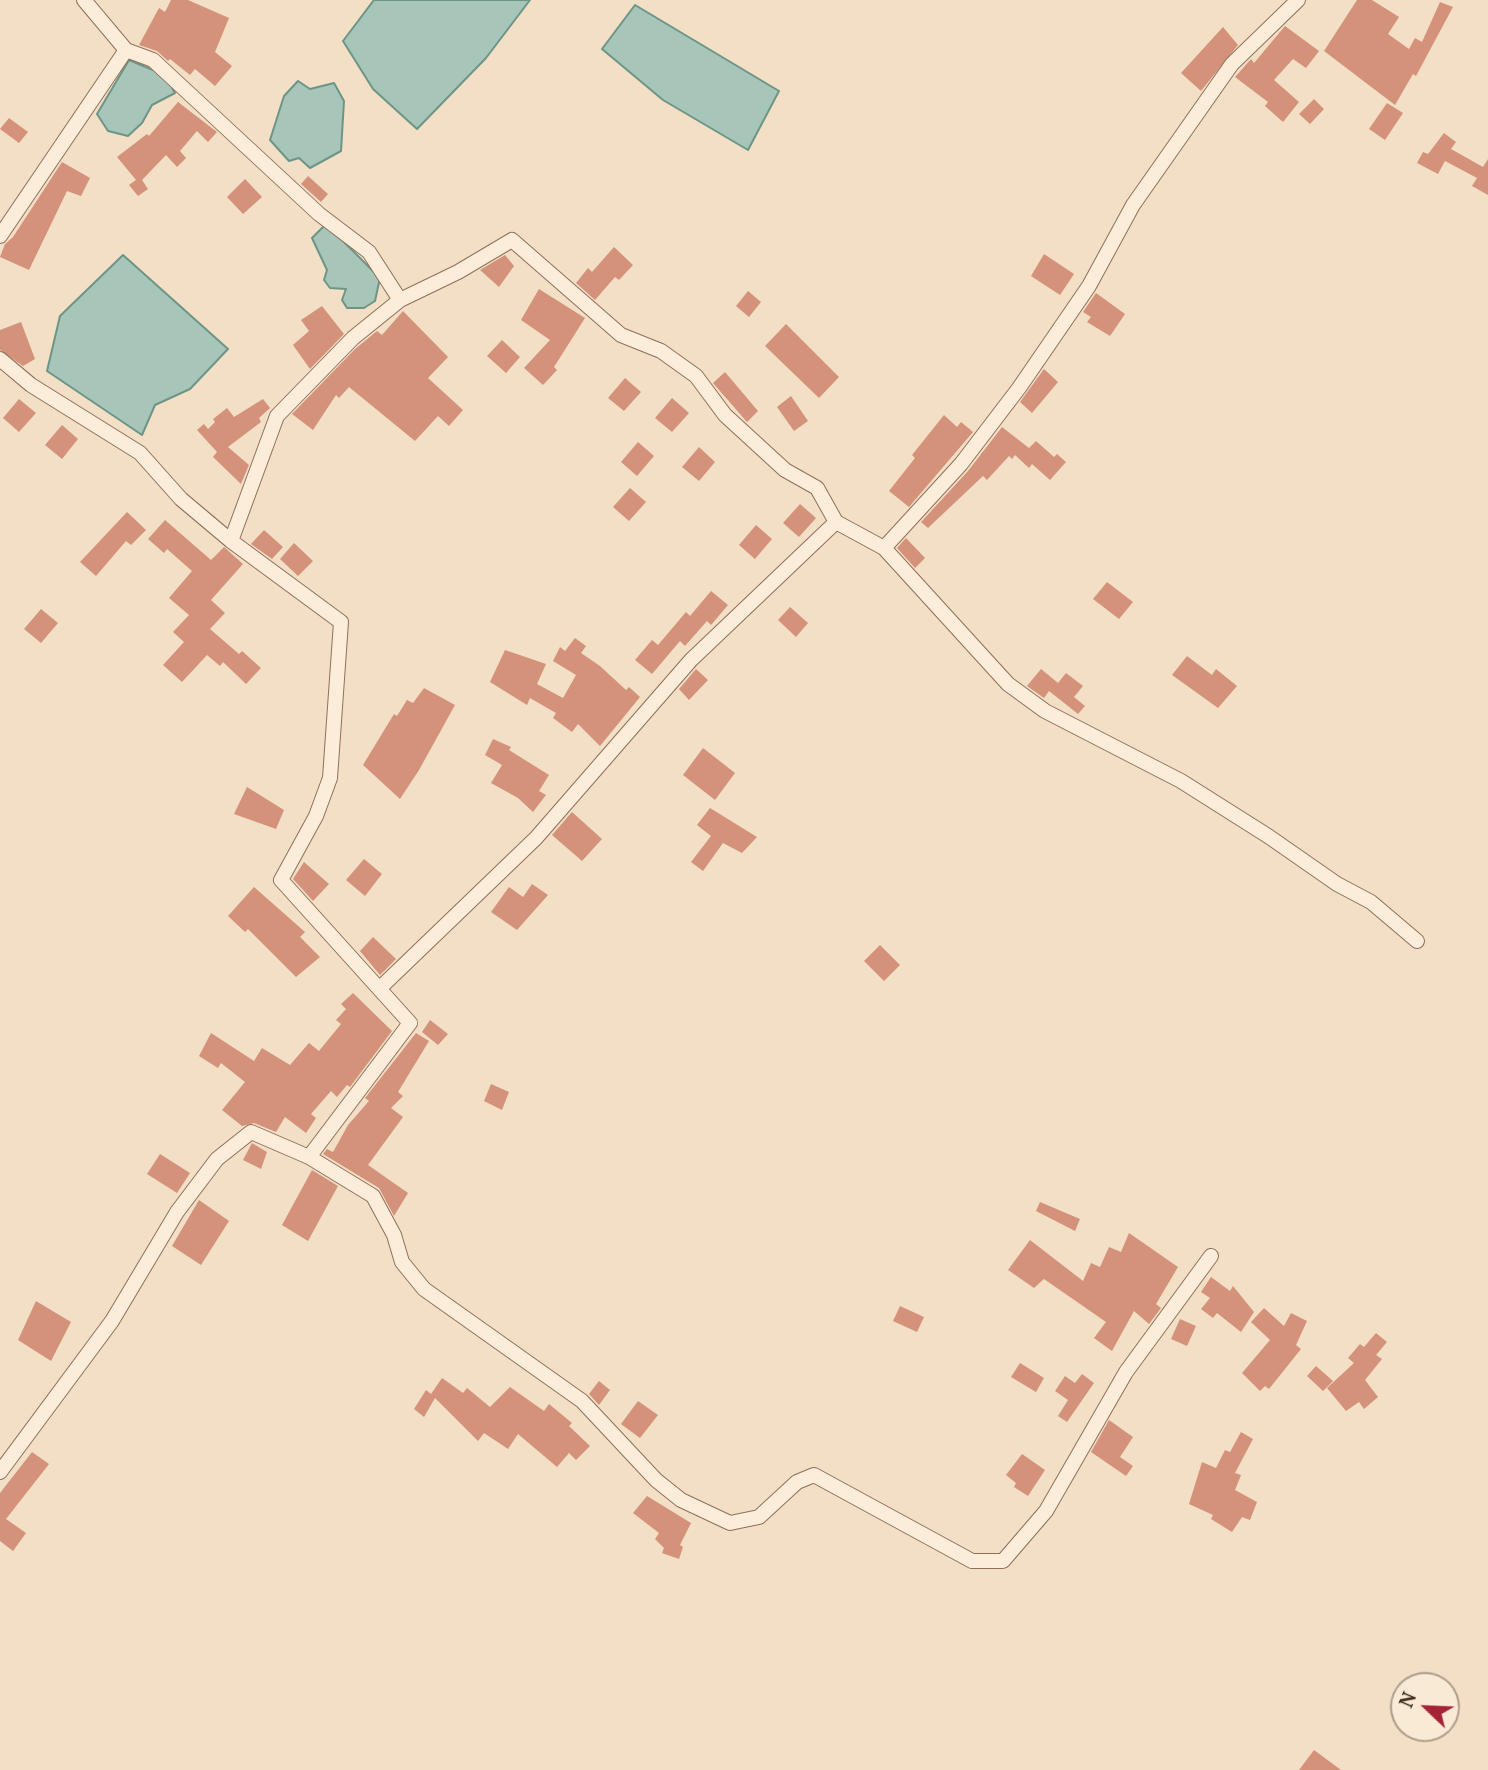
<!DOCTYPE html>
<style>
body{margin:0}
#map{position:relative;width:1488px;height:1770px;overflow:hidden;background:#f2dfc6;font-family:"PT Serif",serif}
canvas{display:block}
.north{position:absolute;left:1390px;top:1672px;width:70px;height:70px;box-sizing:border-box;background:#f9ead6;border:2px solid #af9d8c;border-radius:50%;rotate:293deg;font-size:19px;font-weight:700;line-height:28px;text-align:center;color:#3f2a1e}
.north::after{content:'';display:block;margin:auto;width:24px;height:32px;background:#a42436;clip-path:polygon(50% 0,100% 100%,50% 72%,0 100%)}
</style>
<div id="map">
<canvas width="1488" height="1770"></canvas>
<div class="north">N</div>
</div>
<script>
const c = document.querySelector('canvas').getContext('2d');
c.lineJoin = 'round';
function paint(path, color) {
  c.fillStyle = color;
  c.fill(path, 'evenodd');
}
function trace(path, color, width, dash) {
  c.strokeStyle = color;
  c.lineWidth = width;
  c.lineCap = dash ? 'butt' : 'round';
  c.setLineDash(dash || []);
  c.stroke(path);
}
const water = new Path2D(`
 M374,0H530L486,58L417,129L373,89L343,41Z
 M635,5L779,91L748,150L663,100L602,49Z
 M129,60L165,75L175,93L152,105L142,123L128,136L108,131L97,114Z
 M298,81L310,89L334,83L344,101L341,151L310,168L299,158L289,161L270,140L284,96Z
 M326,224L380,278L375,301L364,308H347L342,300L346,289L330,288L324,280L327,270L312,238Z
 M123,255L228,349L190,389L155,405L142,435L47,371L60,316Z`);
paint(water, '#a8c5b9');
trace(water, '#6d9586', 2);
paint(new Path2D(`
 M171,0H188L229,18L215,52L232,66L215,86L195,69L190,75L170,59L168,61L157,51L139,45L159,8L165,12Z
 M1357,0H1372L1399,17L1388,34L1409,49L1415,38L1422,42L1440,2L1453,7L1416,76L1413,74L1395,105L1324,51Z
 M1285,26L1319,51L1306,68L1293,59L1274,80L1299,102L1283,122L1265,106L1268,102L1235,77L1251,59L1254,63Z
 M1223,27L1238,45L1201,91L1181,73Z
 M1314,99L1324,109L1310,124L1299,114Z
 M178,102L217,132L208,142L197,131L180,151L186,158L177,167L166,155L142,180L148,189L138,196L129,185L136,180L117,157L147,134L149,136Z
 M1387,103L1403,113L1385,140L1369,129Z
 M9,118L28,132L19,143L0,129Z
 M1444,133L1456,142L1451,149L1483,167L1488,159V195L1472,186L1477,178L1445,161L1438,174L1417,163L1423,152L1428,154Z
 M62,162L90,178L81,196L67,191L29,270L0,257L5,244L13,237Z
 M308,176L328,194L321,202L301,184Z
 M245,179L262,197L243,214L227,197Z
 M614,247L633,265L619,280L615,277L595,300L576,283L588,268L592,272Z
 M1044,254L1074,274L1060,295L1031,276Z
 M505,255L514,266L499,287L480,270Z
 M539,289L585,318L554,367L557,370L543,385L524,368L550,340L521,320Z
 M748,291L761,302L749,317L736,306Z
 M1096,293L1125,314L1110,336L1087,322L1091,317L1083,312Z
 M322,306L344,334L310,369L293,345L309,331L301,320Z
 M403,311L448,357L428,378L463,410L449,426L438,416L415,441L349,387L339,398L336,395L313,430L292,414L355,349L377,331L382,335Z
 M21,322L35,359L23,366L0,350V330Z
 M786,324L839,377L819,398L765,346Z
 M502,340L520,357L506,373L487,356Z
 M1044,369L1058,382L1032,413L1020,402Z
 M725,372L758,411L747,422L713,383Z
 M625,378L641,392L624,411L608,398Z
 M791,396L808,421L794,431L777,407Z
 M672,398L689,413L672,432L655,418Z
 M19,399L36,413L19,432L3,418Z
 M263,399L270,408L259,418L261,422L228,447L249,465L241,484L213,457L217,452L197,430L204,424L208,429L215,422L213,419L227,408L234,417Z
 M944,415L957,427L961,422L973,432L909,507L889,491L915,458L912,455Z
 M62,425L78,439L62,459L45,445Z
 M1002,427L1029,448L1036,441L1054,457L1057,454L1066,462L1050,480L1032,464L1029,468L1015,455L1012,459L1009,456L987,480L983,476L928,528L921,522L968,471Z
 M638,442L654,456L637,476L621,462Z
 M699,447L715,462L699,481L682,467Z
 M630,488L646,502L629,521L613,507Z
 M800,504L816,518L799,537L783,523Z
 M127,512L146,530L131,545L126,541L96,576L80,562Z
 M165,520L211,560L224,547L243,564L211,600L225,613L210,629L239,654L242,651L261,668L246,684L223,662L220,666L207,655L182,682L163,665L184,642L173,632L189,615L169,598L192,571L167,549L164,553L148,539Z
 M756,525L772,539L755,559L739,545Z
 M264,530L283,547L272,559L251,544Z
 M906,538L925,558L915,568L897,548Z
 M294,543L313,561L298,576L280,559Z
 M1107,582L1133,602L1119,619L1093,599Z
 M711,591L728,605L711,625L707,621L685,646L680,641L652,674L635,660L652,640L658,645L686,612L690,616Z
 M790,607L808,623L796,637L778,620Z
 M41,609L58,623L41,643L24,629Z
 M575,638L586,646L581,653L600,666L626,690L629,687L640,697L600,746L578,724L572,732L553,718L556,713L530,698L527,705L490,682L505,650L546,664L537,684L563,698L576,675L553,661L560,647L565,651Z
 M1187,656L1212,675L1216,669L1237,686L1218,708L1172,675Z
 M696,669L708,680L689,700L679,689Z
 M1041,669L1058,683L1066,673L1083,686L1074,697L1085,706L1078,714L1049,691L1044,698L1027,686Z
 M424,688L455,705L419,770L400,799L363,765L394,714L397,716L407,700L413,703Z
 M493,739L511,747L509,750L549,775L539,791L546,795L533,812L518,798L491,783L502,765L485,755Z
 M703,748L735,773L715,800L683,775Z
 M247,787L284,810L276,829L234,814Z
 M710,808L757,837L742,853L723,843L703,871L691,862L711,836L697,825Z
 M572,812L602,839L582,861L552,835Z
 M364,859L382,874L365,896L346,880Z
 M304,862L329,884L313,901L293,879Z
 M532,884L548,895L517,930L491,912L509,887L523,897Z
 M254,887L305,932L300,937L320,957L296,977L248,929L245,932L228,916Z
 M373,937L396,959L380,975L360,951Z
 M880,945L900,965L884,981L864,961Z
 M353,993L392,1031L350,1087L347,1085L337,1097L331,1091L311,1114L316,1118L306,1133L285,1117L276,1132L254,1123L242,1126L222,1110L245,1082L221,1063L218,1068L199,1056L211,1033L254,1061L262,1048L290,1065L309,1043L319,1051L341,1024L336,1020L346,1009L341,1004Z
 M430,1020L448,1034L438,1045L422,1032Z
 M416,1033L429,1041L398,1092L403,1096L391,1108L403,1117L368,1165L408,1193L394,1216L379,1188L323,1154L327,1149L333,1152L348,1125L369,1101L365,1098Z
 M491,1084L509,1092L502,1110L484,1101Z
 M252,1143L267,1152L261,1169L243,1160Z
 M160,1154L190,1173L177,1193L147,1174Z
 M312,1170L338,1186L308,1241L282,1225Z
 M199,1200L229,1221L201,1265L172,1246Z
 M1040,1202L1080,1219L1075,1231L1036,1211Z
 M1129,1233L1178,1267L1156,1304L1161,1308L1149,1324L1134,1311L1112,1351L1094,1338L1106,1322L1044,1279L1034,1288L1008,1270L1030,1240L1083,1281L1091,1263L1100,1267L1109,1247L1121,1252Z
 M1211,1277L1230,1291L1233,1286L1254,1312L1241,1332L1217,1313L1213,1318L1201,1309L1210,1298L1201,1292Z
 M36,1301L71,1322L51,1361L18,1340Z
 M900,1306L924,1317L917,1332L893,1321Z
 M1264,1308L1284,1326L1291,1313L1307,1321L1296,1345L1301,1349L1269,1389L1265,1386L1260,1391L1242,1373L1270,1340L1251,1322Z
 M1180,1319L1196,1326L1187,1346L1171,1339Z
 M1376,1333L1387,1342L1376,1355L1382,1359L1365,1380L1378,1397L1364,1409L1359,1402L1346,1411L1327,1388L1354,1363L1348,1358L1360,1344L1364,1347Z
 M1020,1363L1044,1378L1036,1392L1011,1377Z
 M1316,1366L1333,1381L1323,1391L1307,1376Z
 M1082,1374L1094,1383L1067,1422L1058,1416L1068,1400L1055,1391L1065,1376L1075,1383Z
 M442,1378L463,1393L467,1388L490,1407L510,1387L544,1411L549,1404L572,1423L569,1426L590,1446L576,1460L569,1453L557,1467L518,1434L508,1449L484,1433L478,1441L435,1398L424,1417L414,1409L426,1390L431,1394Z
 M599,1381L610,1390L599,1405L589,1394Z
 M638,1401L658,1415L640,1438L621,1424Z
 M1109,1420L1133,1437L1120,1457L1133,1466L1126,1476L1091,1452Z
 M1241,1432L1253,1439L1235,1473L1241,1475L1235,1490L1257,1502L1250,1520L1242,1517L1232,1532L1211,1519L1213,1515L1189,1504L1202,1462L1216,1468L1225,1450L1230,1452Z
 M32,1452L49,1464L6,1519L26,1533L13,1551L0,1541V1493Z
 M1022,1454L1045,1470L1028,1496L1014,1487L1016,1483L1006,1475Z
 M647,1496L691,1523L680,1545L683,1547L679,1559L662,1553L664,1548L655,1539L659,1533L633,1513Z
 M1314,1750L1341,1770H1299Z`), '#d39279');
const street = new Path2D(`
 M0,236L126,50L84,0
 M400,300L458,272L512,240L621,335L661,351L696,376L725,415L785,470L817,488L836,522L884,548L1008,684L1045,711L1181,781L1268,836L1337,884L1371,902L1417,941
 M0,359L31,385L140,453L181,499L231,541L277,416L353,338L400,300L369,252L319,214L153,60L126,50
 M884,548L961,464L1019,388L1089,286L1133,205L1232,64L1298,0
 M380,988L536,838L691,660L836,522
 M309,1157L373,1196L394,1235L402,1262L424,1289L582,1401L656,1480L681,1500L730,1523L759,1517L797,1482L814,1475L972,1561H1003L1046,1511L1126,1372L1211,1256
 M0,1472L112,1321L177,1212L217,1159L251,1132L309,1157L410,1023L281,880L316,816L330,778L341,622L231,541`);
trace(street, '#906f59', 16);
trace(street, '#fcedda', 14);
</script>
